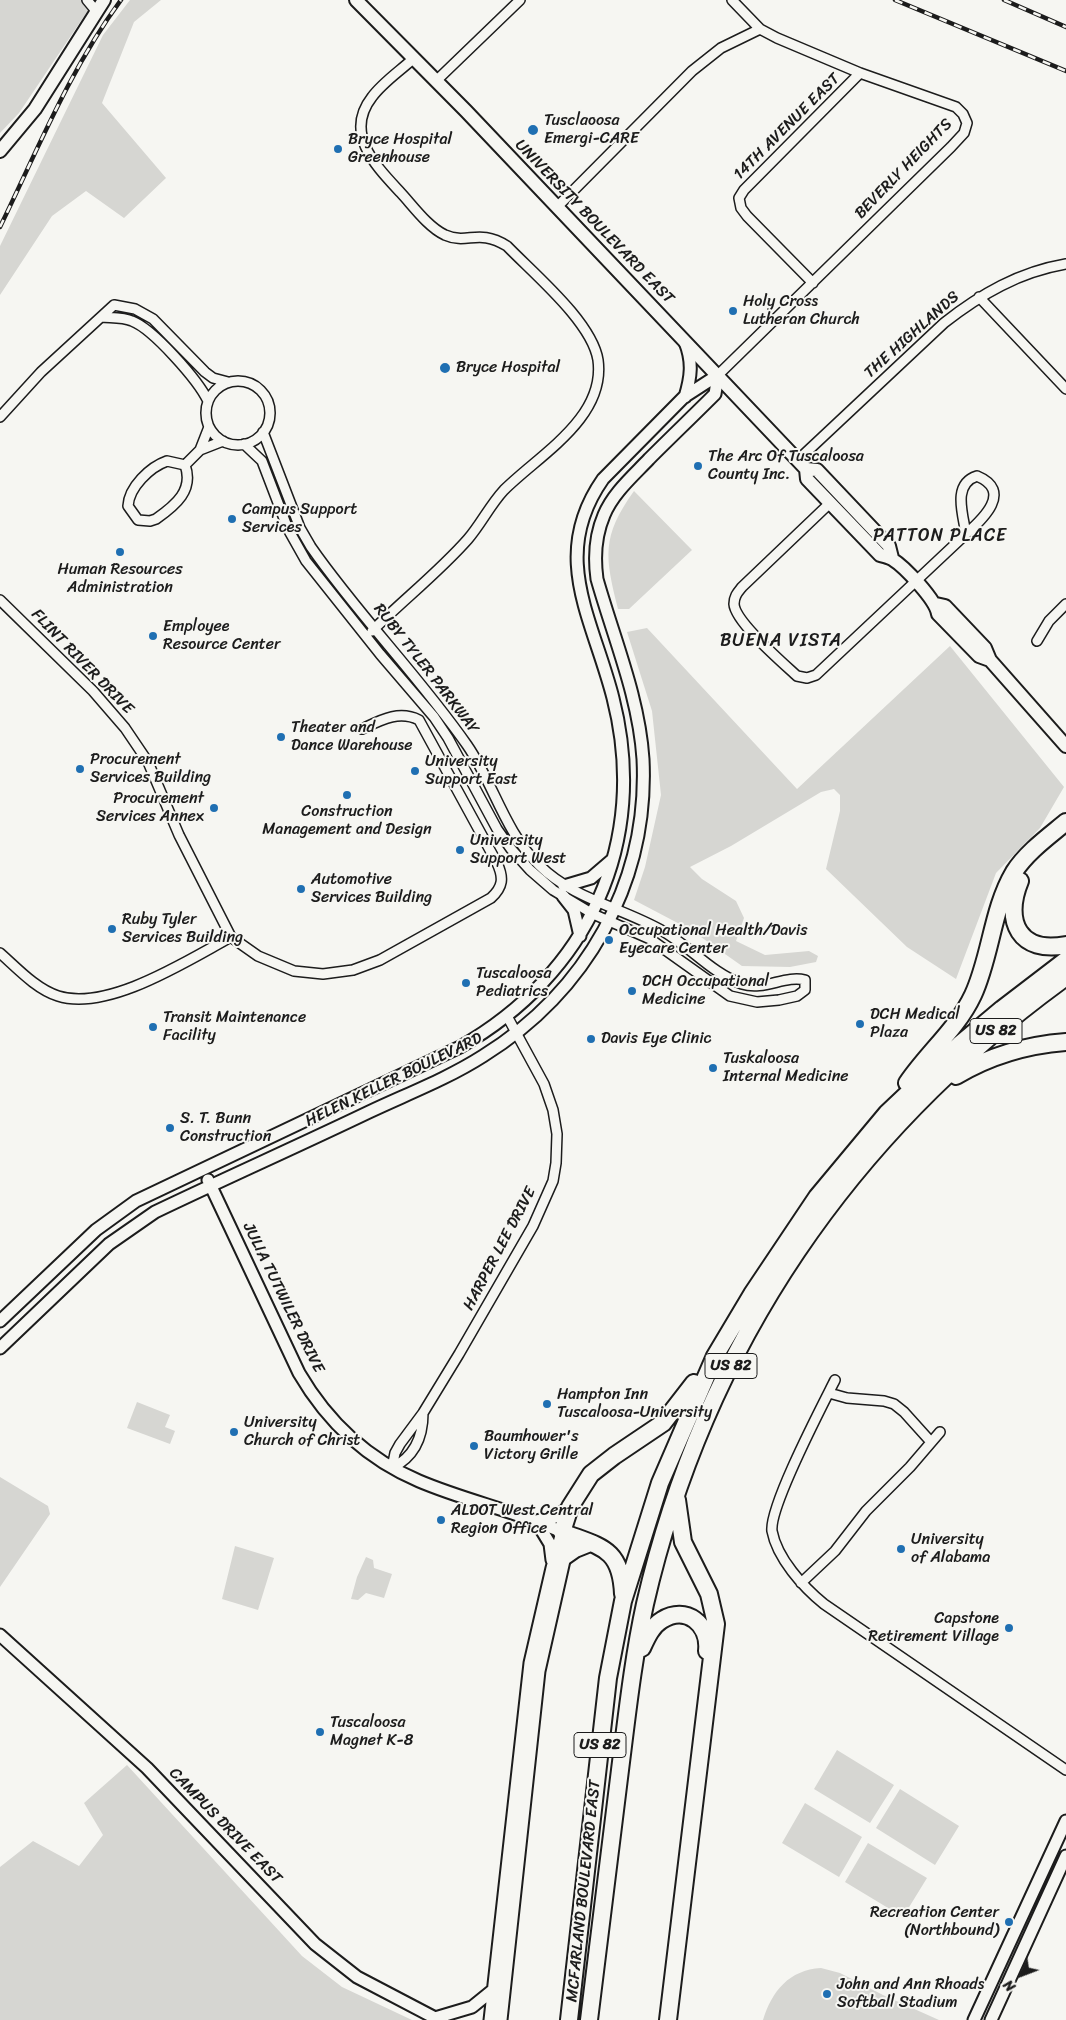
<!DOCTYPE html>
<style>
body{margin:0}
#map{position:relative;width:1066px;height:2020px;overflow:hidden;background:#f6f6f2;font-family:Sriracha,sans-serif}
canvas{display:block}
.north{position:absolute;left:996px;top:1950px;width:50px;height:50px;-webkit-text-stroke:4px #f6f6f2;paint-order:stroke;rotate:227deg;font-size:14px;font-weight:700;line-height:20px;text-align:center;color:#1c1c1c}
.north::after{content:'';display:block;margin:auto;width:18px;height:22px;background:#1c1c1c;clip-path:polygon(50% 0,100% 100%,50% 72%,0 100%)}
</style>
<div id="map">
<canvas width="1066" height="2020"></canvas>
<div class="north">N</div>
</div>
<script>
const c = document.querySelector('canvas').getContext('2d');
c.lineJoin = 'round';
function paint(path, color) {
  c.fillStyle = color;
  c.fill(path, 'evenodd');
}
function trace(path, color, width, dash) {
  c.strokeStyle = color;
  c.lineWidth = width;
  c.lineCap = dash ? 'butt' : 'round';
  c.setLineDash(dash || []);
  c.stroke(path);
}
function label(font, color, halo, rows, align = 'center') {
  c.font = font + ' Sriracha,sans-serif';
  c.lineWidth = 4;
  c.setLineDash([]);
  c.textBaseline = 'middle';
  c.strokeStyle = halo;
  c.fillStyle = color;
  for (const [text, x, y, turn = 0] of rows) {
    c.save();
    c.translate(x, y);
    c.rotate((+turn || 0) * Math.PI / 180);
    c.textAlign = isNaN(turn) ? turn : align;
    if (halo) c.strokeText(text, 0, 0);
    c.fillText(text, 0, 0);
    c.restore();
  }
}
paint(new Path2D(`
 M0,0H95L19,113L0,133Z
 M130,0H161L134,22L102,103L166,178L124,218L86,191L52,216L0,295V246L103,35Z
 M634,491L692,550L629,609H618C605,557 601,537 634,491Z
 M647,628L797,789L950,646L1064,787L1040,828L996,873L956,979L907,947L826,869L840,811V795L834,789L821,792L731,846L690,867L702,879L736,901L744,918L736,941L765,955L809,951L818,956L816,962L790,967L742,966L691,930L634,900L645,867L661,795L652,711L627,632Z
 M137,1402L170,1415L165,1427L175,1431L170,1444L127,1428Z
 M0,1477L48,1506L50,1514L0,1587Z
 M235,1546L274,1558L258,1610L222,1599Z
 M366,1557L373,1560L374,1568L392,1574L384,1598L366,1593L358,1600L351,1599L357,1577Z
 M837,1750L894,1785L870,1823L814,1789Z
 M127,1765L302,1956L342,1987L412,2020H0V1867L33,1841L79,1866L103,1835L84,1803Z
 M900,1789L959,1826L935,1865L876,1828Z
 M805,1803L862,1837L839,1877L782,1843Z
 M868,1843L927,1878L903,1917L845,1882Z
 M821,1968L840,1973L883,1995L939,2020H763C772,1991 789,1970 821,1968Z`), '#d6d6d2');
const minor = new Path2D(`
 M87,0L97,12
 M436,81L520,0
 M557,207L692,71L721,48L760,29
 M813,283L747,216L741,208L739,198L744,190L860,73
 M979,297L1066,389
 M101,317C111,318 123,317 132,321C153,329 198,380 208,401
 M718,375L951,147L964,133L967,123L963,114L956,107L860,73L777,38L760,29L732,0
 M206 413a32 32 0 1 1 64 0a32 32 0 1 1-64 0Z
 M0,417L41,372L114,305L135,309L153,319L205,372L213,378L228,382
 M244,444L262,461L288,529L306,561L380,654L434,717L448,738L497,829L511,849L530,870L553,890L593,914L650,939L730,996L757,1002L779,1000L797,996L805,990V980C785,975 764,991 742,984C711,973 690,946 661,930C620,907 573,899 539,865C504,831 494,784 467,745C419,676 359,616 311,547L300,528L263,432
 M200,450L223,441
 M798,460L944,323C981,294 1019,272 1066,264
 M167,461L185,465C194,490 176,505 156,519L150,521L138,520L128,506C129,487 150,467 167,461Z
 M185,465L200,450L209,427
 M977,476C1013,491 983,519 966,534C963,514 952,484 977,476Z
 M830,503L742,587C738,592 734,596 734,604C735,622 783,663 797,676L807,678L816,675L966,534
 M0,600L93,691L125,728L148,762L179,835L231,937L258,956L294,971L323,974L353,970L380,960L491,898C503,887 504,878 497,863L419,720C399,710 381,720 362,729
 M372,631C403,600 439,572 468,539C481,524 490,505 504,490C539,455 606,418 598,360C592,322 534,274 507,246C478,228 468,245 445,235C428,227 413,206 401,193C377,167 343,134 372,97C383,82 400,71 414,58
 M1037,641L1049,621L1066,604
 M0,953C17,968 36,989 58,996C108,1012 188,960 231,937
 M835,1380C822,1406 769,1507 772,1531C777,1558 803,1587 824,1604L1066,1770
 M829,1393L847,1398L884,1401L894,1404L904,1412L931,1442
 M392,1468L395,1453L400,1444L423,1413L459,1354L533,1226L553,1181L556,1163L557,1134L553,1110L544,1084L507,1016
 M392,1468C414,1457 423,1437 423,1413
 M801,1583L835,1551L866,1511L910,1467L940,1432`);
const tertiary = new Path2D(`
 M685,397C691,377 693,362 685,342
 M564,886L591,878L612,860
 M563,896L574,910L580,936
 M208,1180L299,1373C327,1421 367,1459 419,1481C466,1501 516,1511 562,1532
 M0,1321L96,1230L136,1201L460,1047C588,974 650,843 613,698C593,619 549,556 603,479L684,397L718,375
 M0,1348L109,1244L155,1212C226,1178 298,1146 369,1112C407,1094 447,1079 483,1056C586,992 649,883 643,759C639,697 614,639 597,579C594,557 595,536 604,515C613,493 633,476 649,459C671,437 693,416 715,394L718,375
 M536,1521L550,1544L552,1560
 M536,1521L553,1518L570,1507
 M0,1635L147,1768L315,1944L357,1977L439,2020
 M435,2018L472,2007L493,1990
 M490,2020L530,1663L552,1568L562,1532
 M501,2020L539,1671L565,1556L567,1539L562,1532
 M974,2020L1066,1821
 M991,2020L1066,1856`);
const secondary = new Path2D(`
 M356,0L466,111L806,469L817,470L889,546L892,558
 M0,151L35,109L104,0
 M806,469L807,479L880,555C884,556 889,557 892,559C905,567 936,600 938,614L979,656L990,660
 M936,604L945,606L985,648L990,660L1066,746`);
const motorway = new Path2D(`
 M1020,881C1003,922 1020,954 1066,945
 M956,1076C991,1055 1026,1045 1066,1042
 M907,1083C928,1052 957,1029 973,995C991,956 992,909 1014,872C1027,852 1048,837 1066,822
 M565,1556L575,1549L590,1543
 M623,1594C621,1547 600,1547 562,1532L570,1507L591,1474L614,1456L663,1423L694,1383
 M642,1648C647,1637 652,1626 662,1620C686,1605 710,1624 707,1651
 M569,2020L608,1678L623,1601L660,1483L715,1356L752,1294L817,1197L887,1113L959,1045L1002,1009L1066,960
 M589,2020C599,1937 609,1854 620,1770C627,1715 633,1659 645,1604C705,1344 850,1133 1066,977
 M668,2020L716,1624L709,1594L683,1542L677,1500`);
trace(minor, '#1c1c1c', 12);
trace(tertiary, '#1c1c1c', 15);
trace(secondary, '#1c1c1c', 16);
trace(motorway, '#1c1c1c', 20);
trace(minor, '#f6f6f2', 9);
trace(tertiary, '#f6f6f2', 11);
trace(secondary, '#f6f6f2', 12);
trace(motorway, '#f6f6f2', 16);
const rail = new Path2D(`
 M895,0L1066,71
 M1004,0L1066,27
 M0,227C37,151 70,69 121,0`);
trace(rail, '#1c1c1c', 4.5);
trace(rail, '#f6f6f2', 2.5, [8]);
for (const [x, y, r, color] of [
 [533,130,6,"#1f6fb2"],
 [338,149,5,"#1f6fb2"],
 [733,311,5,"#1f6fb2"],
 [445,368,6,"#1f6fb2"],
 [698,466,5,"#1f6fb2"],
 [232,519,5,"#1f6fb2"],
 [120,552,5,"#1f6fb2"],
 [153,636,5,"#1f6fb2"],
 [281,737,5,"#1f6fb2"],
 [80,769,5,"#1f6fb2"],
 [415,771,5,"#1f6fb2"],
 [347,795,5,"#1f6fb2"],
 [214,808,5,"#1f6fb2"],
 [460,850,5,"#1f6fb2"],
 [301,889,5,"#1f6fb2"],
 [112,929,5,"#1f6fb2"],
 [609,940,5,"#1f6fb2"],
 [466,983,5,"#1f6fb2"],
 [632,991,5,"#1f6fb2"],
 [860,1024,5,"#1f6fb2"],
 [153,1027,5,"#1f6fb2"],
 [591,1039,5,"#1f6fb2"],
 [713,1068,5,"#1f6fb2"],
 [170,1128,5,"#1f6fb2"],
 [547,1404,5,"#1f6fb2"],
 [234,1432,5,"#1f6fb2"],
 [474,1446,5,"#1f6fb2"],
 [441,1520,5,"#1f6fb2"],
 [901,1549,5,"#1f6fb2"],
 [1009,1628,5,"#1f6fb2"],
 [320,1732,5,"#1f6fb2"],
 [1009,1922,5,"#1f6fb2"],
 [827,1994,5,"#1f6fb2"]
]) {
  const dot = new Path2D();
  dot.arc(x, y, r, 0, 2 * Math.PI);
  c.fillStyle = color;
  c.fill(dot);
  trace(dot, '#f6f6f2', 2);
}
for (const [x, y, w] of [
 [996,1031,52],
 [731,1366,52],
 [600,1745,52]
]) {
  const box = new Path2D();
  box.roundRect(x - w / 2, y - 12.5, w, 25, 4);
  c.fillStyle = '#f6f6f2';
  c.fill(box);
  trace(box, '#1c1c1c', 1);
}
label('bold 15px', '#1c1c1c', null, [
 ["US 82",996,1031],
 ["US 82",731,1366],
 ["US 82",600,1745]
]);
label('16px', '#1c1c1c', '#f6f6f2', [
 ["Tusclaoosa",544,121],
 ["Emergi-CARE",544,139],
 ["Bryce Hospital",348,140],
 ["Greenhouse",348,158],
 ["Holy Cross",743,302],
 ["Lutheran Church",743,320],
 ["Bryce Hospital",456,368],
 ["The Arc Of Tuscaloosa",708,457],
 ["County Inc.",708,475],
 ["Campus Support",242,510],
 ["Services",242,528],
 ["Human Resources",120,570,"center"],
 ["Administration",120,588,"center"],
 ["Employee",163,627],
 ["Resource Center",163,645],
 ["Theater and",291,728],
 ["Dance Warehouse",291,746],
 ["Procurement",90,760],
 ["Services Building",90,778],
 ["University",425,762],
 ["Support East",425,780],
 ["Procurement",204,799,"right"],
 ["Services Annex",204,817,"right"],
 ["Construction",347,812,"center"],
 ["Management and Design",347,830,"center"],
 ["University",470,841],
 ["Support West",470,859],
 ["Automotive",311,880],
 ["Services Building",311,898],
 ["Ruby Tyler",122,920],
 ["Services Building",122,938],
 ["Occupational Health/Davis",619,931],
 ["Eyecare Center",619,949],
 ["Tuscaloosa",476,974],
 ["Pediatrics",476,992],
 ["DCH Occupational",642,982],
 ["Medicine",642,1000],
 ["DCH Medical",870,1015],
 ["Plaza",870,1033],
 ["Transit Maintenance",163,1018],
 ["Facility",163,1036],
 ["Davis Eye Clinic",601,1039],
 ["Tuskaloosa",723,1059],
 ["Internal Medicine",723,1077],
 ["S. T. Bunn",180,1119],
 ["Construction",180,1137],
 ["Hampton Inn",557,1395],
 ["Tuscaloosa-University",557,1413],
 ["University",244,1423],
 ["Church of Christ",244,1441],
 ["Baumhower's",484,1437],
 ["Victory Grille",484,1455],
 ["ALDOT West Central",451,1511],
 ["Region Office",451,1529],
 ["University",911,1540],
 ["of Alabama",911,1558],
 ["Capstone",999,1619,"right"],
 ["Retirement Village",999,1637,"right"],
 ["Tuscaloosa",330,1723],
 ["Magnet K-8",330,1741],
 ["Recreation Center",999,1913,"right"],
 ["(Northbound)",999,1931,"right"],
 ["John and Ann Rhoads",837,1985],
 ["Softball Stadium",837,2003]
], 'left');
label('16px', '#1c1c1c', '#f6f6f2', [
 ["14TH AVENUE EAST",787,127,-45],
 ["BEVERLY HEIGHTS",904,169,-46],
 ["UNIVERSITY BOULEVARD EAST",594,222,46],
 ["THE HIGHLANDS",912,335,-42],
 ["FLINT RIVER DRIVE",82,662,46],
 ["RUBY TYLER PARKWAY",426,669,52],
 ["HELEN KELLER BOULEVARD",394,1080,-26],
 ["HARPER LEE DRIVE",500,1249,-62],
 ["JULIA TUTWILER DRIVE",283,1298,64],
 ["CAMPUS DRIVE EAST",225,1826,46],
 ["MCFARLAND BOULEVARD EAST",584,1891,-84]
]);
c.letterSpacing = '1px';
label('18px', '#1c1c1c', '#f6f6f2', [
 ["PATTON PLACE",940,536],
 ["BUENA VISTA",781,641]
]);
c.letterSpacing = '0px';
</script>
